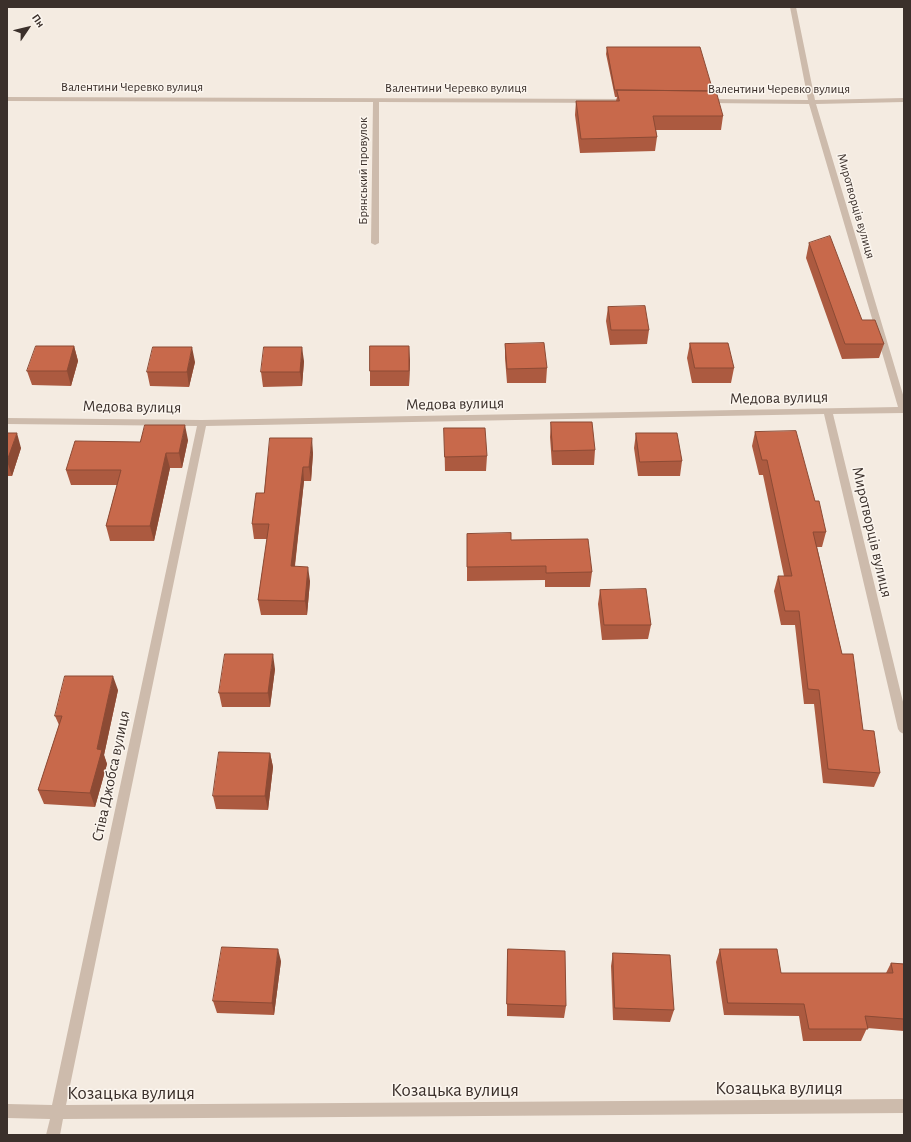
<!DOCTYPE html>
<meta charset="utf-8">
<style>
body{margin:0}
#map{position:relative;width:911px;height:1142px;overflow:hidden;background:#f4ebe1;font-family:"Alegreya Sans",sans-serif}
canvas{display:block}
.frame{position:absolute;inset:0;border:8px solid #3b302b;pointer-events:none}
.north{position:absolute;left:8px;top:8px;width:40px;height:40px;-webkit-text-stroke:3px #fbf5ee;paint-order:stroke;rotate:55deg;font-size:11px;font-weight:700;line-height:16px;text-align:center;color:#3b302b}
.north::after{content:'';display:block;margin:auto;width:14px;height:18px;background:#3b302b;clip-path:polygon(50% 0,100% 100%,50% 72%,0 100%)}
</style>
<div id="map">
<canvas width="911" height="1142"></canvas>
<div class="frame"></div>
<div class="north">Пн</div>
</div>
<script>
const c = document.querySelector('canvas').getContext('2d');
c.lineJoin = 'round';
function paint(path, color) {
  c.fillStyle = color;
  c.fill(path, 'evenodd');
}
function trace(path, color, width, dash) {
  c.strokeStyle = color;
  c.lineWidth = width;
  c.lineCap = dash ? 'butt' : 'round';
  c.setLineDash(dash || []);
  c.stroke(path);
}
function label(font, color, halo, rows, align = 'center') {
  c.font = font + ' "Alegreya Sans",sans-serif';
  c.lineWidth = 3;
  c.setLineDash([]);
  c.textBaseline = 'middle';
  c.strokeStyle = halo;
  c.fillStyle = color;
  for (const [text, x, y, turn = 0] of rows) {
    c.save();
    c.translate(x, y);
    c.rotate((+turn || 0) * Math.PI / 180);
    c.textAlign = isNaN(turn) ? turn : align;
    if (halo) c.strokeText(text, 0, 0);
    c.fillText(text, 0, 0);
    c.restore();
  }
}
paint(new Path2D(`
 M790,7H796L815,100L904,98V102L816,104L904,398V413L833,414L904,706V734L900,732L898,729L824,414L206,426L66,1105L904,1099V1113L63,1119L60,1135H46L50,1119L7,1118V1104L52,1105L197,426L7,424V418L202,420L898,407L809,104L706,103L703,101L706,99L808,100Z
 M7,97L630,99L633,101L630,103L379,102V243L375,245L371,243L373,102L7,101Z`), '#cdbbac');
paint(new Path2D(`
 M607,47L713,91L723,116L721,130H656L657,137L655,151L580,153L575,115L576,101H616L617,97H615L606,54Z
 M809,243L862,320L884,344L879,358L842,359L806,258Z
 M608,307L649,330L647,344L610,345L606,321Z
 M690,343L734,368L731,383H692L687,358Z
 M505,344L547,368L546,383H507L505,358Z
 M74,346L78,361L71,386L32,385L27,371Z
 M410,360L409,386H370V371Z
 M304,361L302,386L263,387L261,372Z
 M195,362L189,387L150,386L147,372Z
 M551,422L595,450L594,465H552L550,437Z
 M444,428L487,456L486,471H445Z
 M755,432L815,501L826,532L822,547H817L842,654L863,730L880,773L874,787L823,783L814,704H804L795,625H781L774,591L778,576H784L763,475H759L752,446Z
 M7,433L21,448L12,476H7Z
 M636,433L682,461L680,476H638L634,448Z
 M188,440L182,468H170L154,541H110L106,526L117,485H71L66,470L140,442Z
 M313,453L311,481H304L295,566L310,581L307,615H261L258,600L267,539H254L252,524Z
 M467,534L511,540L592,572L590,587H545V580L467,581Z
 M600,590L651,625L648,639L602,640L598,604Z
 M275,669L270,707H222L219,693Z
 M118,690L104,755L107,764L95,807L44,804L38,790L59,725L55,716Z
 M270,753L273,767L268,810L216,809L213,796Z
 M508,949L566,1006L564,1018L507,1016V962Z
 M720,949L781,973H886L891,963L904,964V1031L867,1028L861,1041H803L799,1016L724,1015L716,962Z
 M613,953L674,1010L670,1022L613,1020L611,966Z
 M281,961L274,1015L217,1013L213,1001Z`), '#ac5a40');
paint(new Path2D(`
 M74,346L78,361L71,386L67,371Z
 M409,346L410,360L409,386Z
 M192,347L195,362L189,387L187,372Z
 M302,347L304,361L302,386L300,372Z
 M185,425L188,440L182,468L179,453Z
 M17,433L21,448L12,476L7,461Z
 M312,438L313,453L311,481L309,467Z
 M166,453L170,468L154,541L150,526Z
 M303,467L304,481L293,581L291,566Z
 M308,567L310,581L307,615L305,601Z
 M273,654L275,669L270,707L268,693Z
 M113,676L118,690L104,755L107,764L95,807L90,793L97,749Z
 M270,753L273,767L268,810L265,796Z
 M278,949L281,961L274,1015L272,1003Z`), '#8c4a34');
const building = new Path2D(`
 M607,47H700L713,91L615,90Z
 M617,90L716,91L723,116H653L657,137L581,139L576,101H619Z
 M830,236L862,320H875L884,344H845L809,243Z
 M645,306L649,330H611L608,307Z
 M544,343L547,368L507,369L505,344Z
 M690,343H728L734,368H695Z
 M36,346H74L67,371H27Z
 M370,346H409V371H370Z
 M153,347H192L187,372H147Z
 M264,347H302L300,372H261Z
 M551,422H592L595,450L553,451Z
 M145,425H185L179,453H166L150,526H106L121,470H66L75,441L140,442Z
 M444,428H485L487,456L445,457Z
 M796,431L815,501H819L826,532H813L842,654H853L863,730L874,731L880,773L828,769L819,690L808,689L799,611H785L778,576H792L767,460H762L755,432Z
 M7,433H17L7,461Z
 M636,433H677L682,461L640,462Z
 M270,438H312L309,467H303L291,566L308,567L305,601L258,600L269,524H252L256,493H264Z
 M511,533V540L588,539L592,572L546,573V566L467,567V534Z
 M646,589L651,625H604L600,590Z
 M225,654H273L268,693H219Z
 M65,676H113L97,749L102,750L90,793L38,790L62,716H55Z
 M219,752L270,753L265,796H213Z
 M222,947L278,949L272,1003L213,1001Z
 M508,949L565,951L566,1006L507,1004Z
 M720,949H777L781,973H893L891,963L904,964V1019L865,1016L868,1029H809L804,1004L728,1003Z
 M613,953L670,955L674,1010L615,1008Z`);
paint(building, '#c8694b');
trace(building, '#8c4a34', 1);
label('13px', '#3b302b', '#fbf5ee', [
 ["Валентини Черевко вулиця",132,87],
 ["Валентини Черевко вулиця",456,88],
 ["Валентини Черевко вулиця",779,89],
 ["Брянський провулок",363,171,-90],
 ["Миротворців вулиця",856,206,74]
]);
label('16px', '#3b302b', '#fbf5ee', [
 ["Медова вулиця",779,398,-1],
 ["Медова вулиця",455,404,-1],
 ["Медова вулиця",132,407,1],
 ["Миротворців вулиця",872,532,77],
 ["Стіва Джобса вулиця",111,776,-78]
]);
label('19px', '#3b302b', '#fbf5ee', [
 ["Козацька вулиця",779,1088],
 ["Козацька вулиця",455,1090],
 ["Козацька вулиця",131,1093]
]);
</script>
